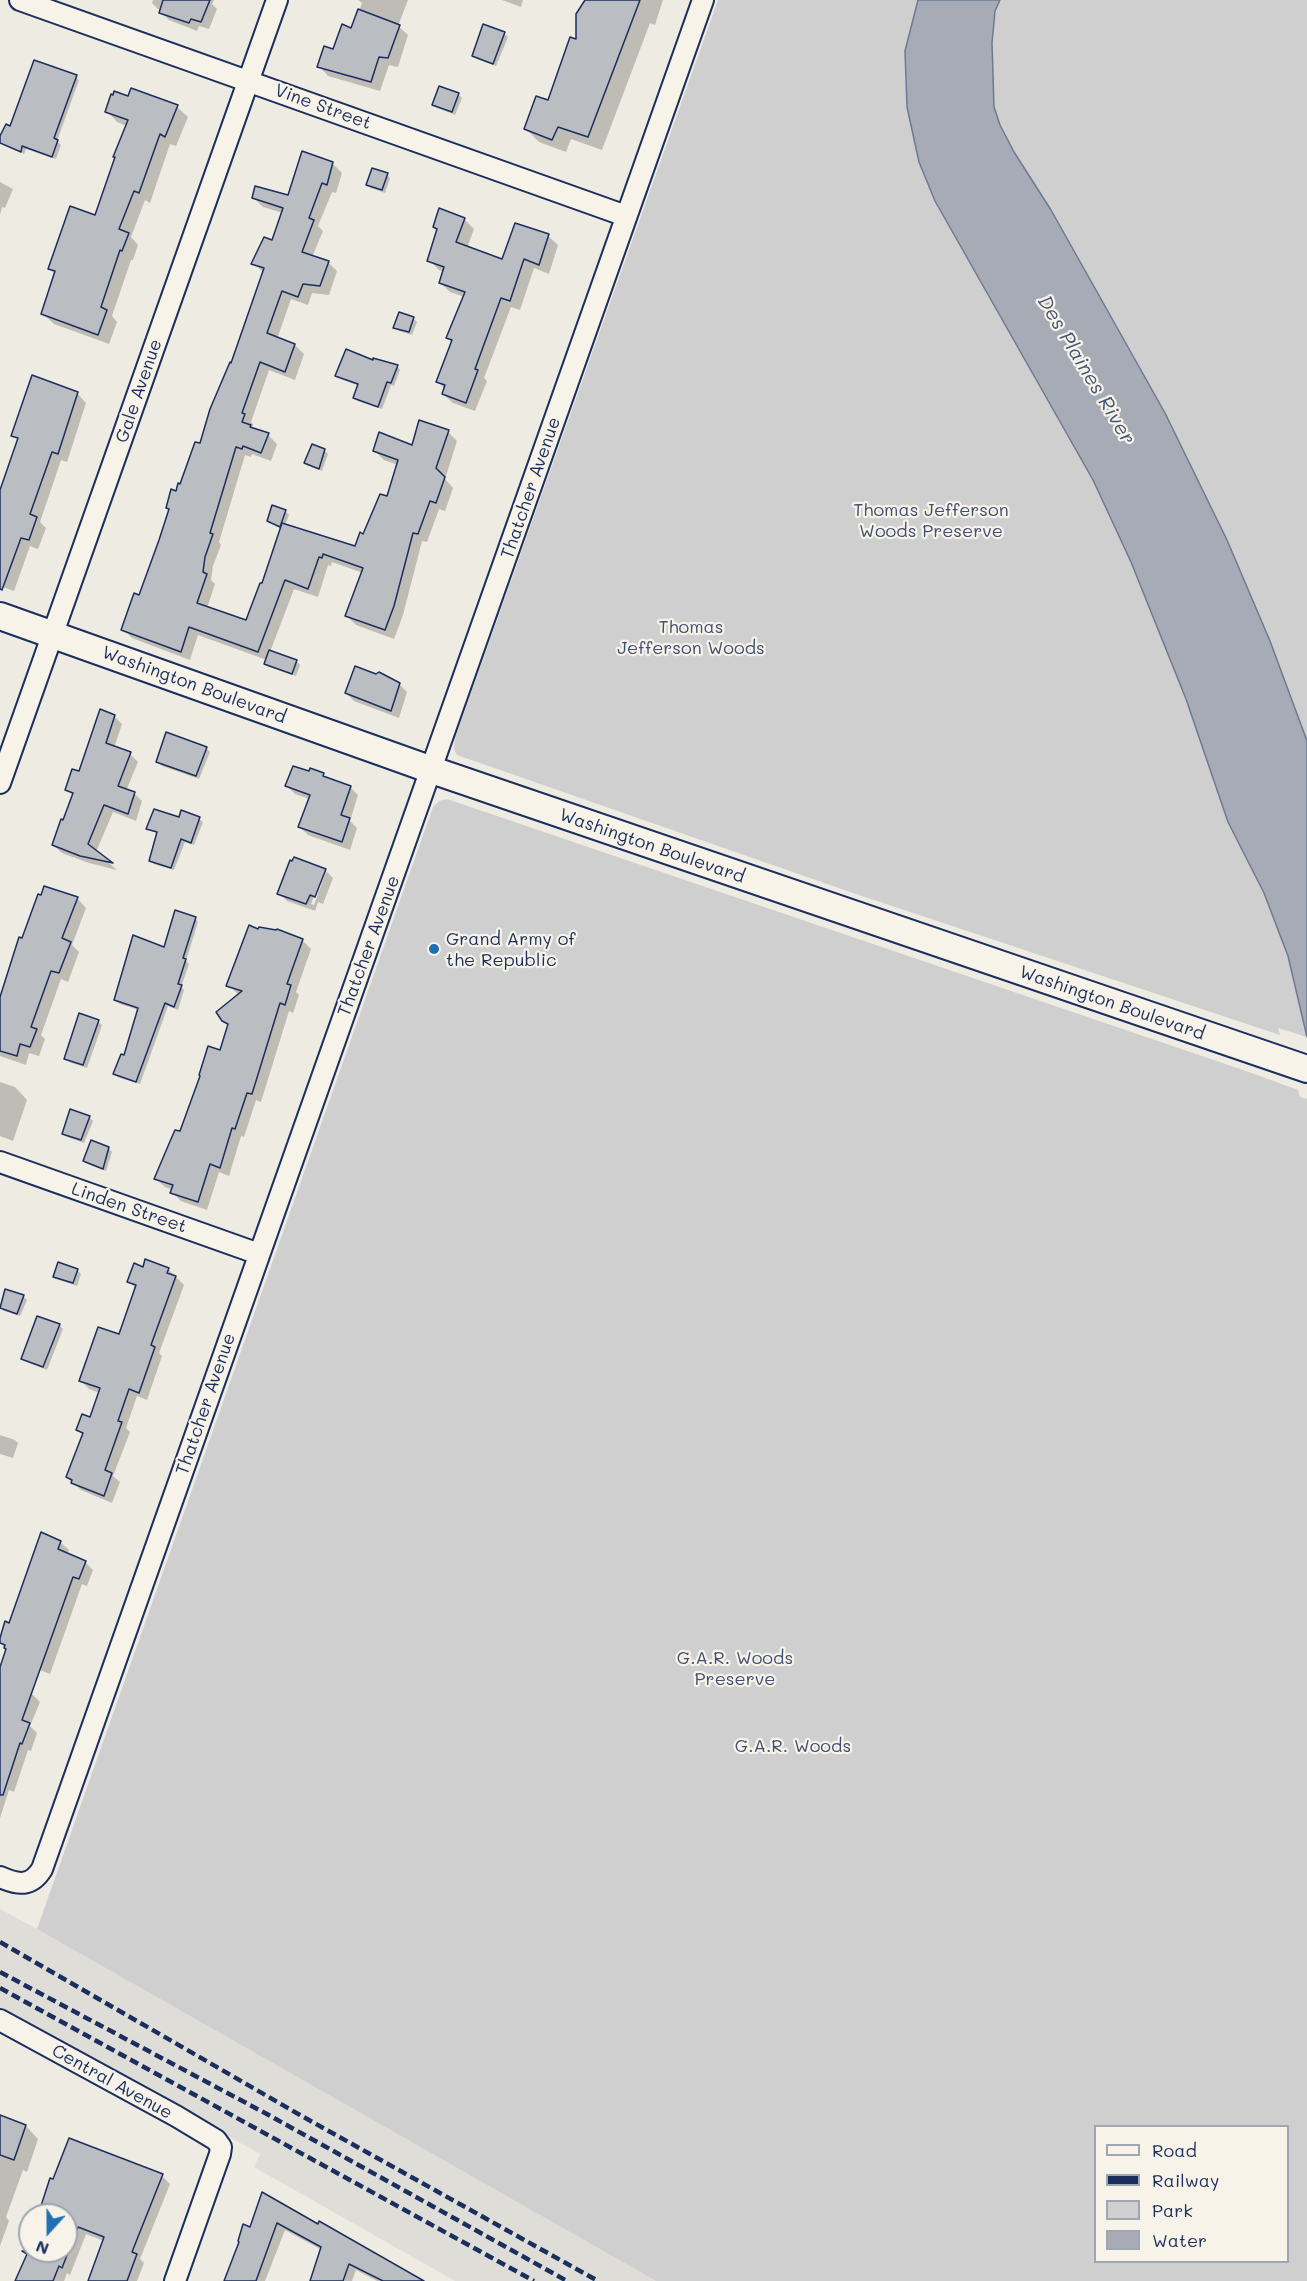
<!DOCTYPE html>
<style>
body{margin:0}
#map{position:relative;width:1307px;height:2281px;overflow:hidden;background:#eeebe2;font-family:Mali,sans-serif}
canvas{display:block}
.legend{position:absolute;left:1094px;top:2125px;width:195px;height:138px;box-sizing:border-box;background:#f7f3e8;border:2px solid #9fa5b1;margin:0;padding:8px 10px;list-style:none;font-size:18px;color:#1b2f5e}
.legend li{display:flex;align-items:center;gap:12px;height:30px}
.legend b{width:30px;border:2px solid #9fa5b1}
.north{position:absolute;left:18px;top:2203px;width:60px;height:60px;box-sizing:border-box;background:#f7f3e8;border:2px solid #9fa5b1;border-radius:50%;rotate:201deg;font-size:16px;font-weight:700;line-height:24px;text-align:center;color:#1b2f5e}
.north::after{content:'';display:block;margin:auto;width:21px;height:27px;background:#1f6fb2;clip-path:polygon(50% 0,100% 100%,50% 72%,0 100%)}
</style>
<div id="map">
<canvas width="1307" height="2281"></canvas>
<ul class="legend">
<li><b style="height:8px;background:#f7f3e8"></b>Road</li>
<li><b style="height:8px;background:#1b2f5e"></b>Railway</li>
<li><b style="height:16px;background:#cfcfcf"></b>Park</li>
<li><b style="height:16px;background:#a6abb5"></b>Water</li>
</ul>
<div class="north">N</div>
</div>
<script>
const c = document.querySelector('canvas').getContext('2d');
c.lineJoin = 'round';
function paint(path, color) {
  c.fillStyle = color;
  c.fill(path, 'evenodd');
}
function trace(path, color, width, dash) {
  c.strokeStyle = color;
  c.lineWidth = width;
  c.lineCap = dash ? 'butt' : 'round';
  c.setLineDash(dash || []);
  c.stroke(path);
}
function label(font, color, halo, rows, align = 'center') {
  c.font = font + ' Mali,sans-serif';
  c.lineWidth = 4.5;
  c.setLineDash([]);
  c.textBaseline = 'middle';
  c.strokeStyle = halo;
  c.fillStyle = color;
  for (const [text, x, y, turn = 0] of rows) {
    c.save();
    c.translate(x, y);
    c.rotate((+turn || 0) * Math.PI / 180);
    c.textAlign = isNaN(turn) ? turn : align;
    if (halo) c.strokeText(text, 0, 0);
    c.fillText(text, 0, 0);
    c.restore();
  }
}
paint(new Path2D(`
 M0,1909L37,1929L656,2281H455L254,2167L260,2154L0,2008Z`), '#deddd8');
paint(new Path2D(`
 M718,0H1307V1037L1278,1028L1280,1035L853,893L457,755L454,749L455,738Z
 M447,799L1246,1071L1298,1090L1300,1097L1307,1099V2281H656L37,1929L433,807L439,801ZM1096,2126H1288V2262H1096Z`), '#cfcfcf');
const water = new Path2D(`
 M918,0H1000L995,11L992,43L994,107L1000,125L1014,152L1051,210L1165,413L1227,540L1270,641L1307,741V1037L1288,956L1264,893L1228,822L1186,699L1131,562L1093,480L935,201L919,162L907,107L905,51Z`);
paint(water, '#a6abb5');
trace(water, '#6e7992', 1.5);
paint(new Path2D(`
 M153,0H214L212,4L217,9L209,29L199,26L197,31L169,20L152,3Z
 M358,0H408L398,26L408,35L398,67L389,65L380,91L328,76L319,66L352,30L362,3Z
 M502,0H523L521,7Z
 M587,0H663L655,25L650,23L602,150L571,139L566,152L539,142L526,129L549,102L577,41Z
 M504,34L508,37L496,66L477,59L474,55Z
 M76,77L79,80L57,141L61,145L56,159L26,149L24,154L0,143V140L11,128Z
 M132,90L177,107L188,117L176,146L170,144L150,203L145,200L131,237L138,245L133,260H131L112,316L117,322L109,344L54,324L43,314L56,275L50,269L96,217L127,126L117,122L107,111L129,98Z
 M458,94L462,98L455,115L438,108L434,105Z
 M303,153L333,164L342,173L336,193L332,192L318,226L323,231L312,257L328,262L337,271L329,295L312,293L308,305L291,299L277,339L295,345L304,354L295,380L269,370L251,422L253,424L252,428L268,435L277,444L271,461L252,454L251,457L245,455L219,542L221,545L213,566L211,580L215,584L207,608L247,622L263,585L282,528L268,521L285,511L289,515L285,525L356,548L388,498L398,465L384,460L375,451L413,447L448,432L457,441L445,479L453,488L445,511L439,509L427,542L422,541L403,615L394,639L356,625L347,616L363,573L332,562L331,566L328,565L318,597L294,589L270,652L296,661L300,665L296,676L269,667L265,664L267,660L198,635L190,660L132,638L123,629L139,596L177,493L201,445L232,365L264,273L253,263L273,242L283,213L263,207L254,198L289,197Z
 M387,175L390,178L385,193L371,188L368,185Z
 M0,182L13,189L5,208L2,207L0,215Z
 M464,219L474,229L467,248L503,261L548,236L558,245L549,274L534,268L520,310L511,307L484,378L487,381L475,411L453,403L443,394L445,389L438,382L452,343L448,338L465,297L450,292L440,282L444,272L439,270L429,260L438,230L435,227Z
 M413,318L417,322L412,335L399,331L395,327Z
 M374,362L397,366L400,370L394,386L391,385L382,409L358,401L355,398L359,386L341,379L337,376Z
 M77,393L86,403L67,462L61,460L40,522L46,528L38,549L30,546L14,591L0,586V495L19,441L13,435Z
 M324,450L328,454L322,471L306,463Z
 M376,676L399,684L407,692L399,718L354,701L346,693Z
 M114,716L122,724L114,748L130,754L138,762L126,791L134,793L142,801L136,821L113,812L96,852L117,870L89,863L62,853L53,845L74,796L67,790L80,773Z
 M206,748L210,752L199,779L162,766L158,762Z
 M323,775L328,779L350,787L358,795L350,821L357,828L350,850L308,835L300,827L310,799L295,794L287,786Z
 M182,812L199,819L203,822L194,845L185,842L174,870L154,864L150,860L158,834L148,828L180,819Z
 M325,870L333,878L323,904L318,902L315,911L287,901L279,893ZM323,872H326L314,905L311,904Z
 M77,898L86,908L72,945L79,952L68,982L61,979L41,1035L45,1039L39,1056L29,1053L26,1065L0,1056V998L23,940Z
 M195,918L198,922L186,961L189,964L181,987L184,990L178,1010L168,1006L140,1084L118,1077L115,1074L125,1057L139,1010L120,1004L116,1000Z
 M302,940L311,949L296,992L299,995L293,1013L289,1011L261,1102L256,1100L244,1137L241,1136L229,1176L219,1172L207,1210L181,1201L172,1192L173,1190L165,1187L156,1179L221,1052L228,1026L223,1020L239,995L228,985Z
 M80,1015L98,1022L102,1025L87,1068L69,1062L66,1058Z
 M0,1082L15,1087L27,1100L13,1141L0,1136Z
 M89,1117L93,1121L84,1143L67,1137L63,1133Z
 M108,1148L112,1152L106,1171L88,1164L84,1161Z
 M144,1269H168L184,1285L159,1353L162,1356L147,1400L137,1396L126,1428L130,1432L113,1476L120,1482L112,1503L81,1490L67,1477L83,1435L78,1430L91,1419L100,1393L89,1389L81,1381L120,1336L136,1289L129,1281Z
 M77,1270L81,1274L77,1286L59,1280L55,1276Z
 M23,1296L27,1300L20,1316L4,1311L0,1307Z
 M59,1325L63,1329L47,1370L27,1362L23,1359Z
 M0,1435L15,1440L18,1443L13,1458L0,1454Z
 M60,1542L69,1550L67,1554L85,1562L93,1570L87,1586L82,1584L50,1674L14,1660L0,1642Z
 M3,1684L32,1694L40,1702L30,1726L37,1733L31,1751L28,1750L14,1792L9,1790L0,1818V1693Z
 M0,2117L26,2126L38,2139L27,2172L23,2170L6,2217L9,2221L0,2246Z
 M162,2176L170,2184L140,2259L144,2263L137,2281H89L104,2241L86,2234L70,2275L67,2273L64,2281H17L30,2248V2251H66V2215H41Z
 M262,2194L421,2281H377L356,2270L352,2281H311L322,2250L285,2230L265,2281H226L251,2229Z`), '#0003');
const building = new Path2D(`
 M163,0H210L201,22L191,19L189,23L159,13Z
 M585,0H640L588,137L558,127L552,140L524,129L536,96L548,100L570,37L576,39V14Z
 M358,9L400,25L388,58L379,57L371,82L317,67L324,46L333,49L342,24L351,28Z
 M483,24L505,32L493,64L472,56Z
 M34,60L77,75L54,138L58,140L52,157L22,146L21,152L0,143V136L6,124L10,126Z
 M439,86L459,93L452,112L432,105Z
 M131,88L178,105L165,137L160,134L139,193L134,191L119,229L129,233L122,251L120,250L101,307L107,310L98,335L41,314L55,271L48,269L70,206L95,215L115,157H113L128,120L105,112L111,94L113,95L114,91L128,96Z
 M302,151L333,162L327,185L322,183L309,218L314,220L302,252L329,261L320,286L303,284L298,297L282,291L267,333L295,344L285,372L260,362L242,413L245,414L242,422L251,425L250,427L269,433L261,453L243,446L242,449L236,447L210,533L213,534L205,557L203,572L207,574L197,603L246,620L260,583H262L282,523L355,546L360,532L363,534L380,494L387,496L398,460L373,451L379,432L412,445L419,420L449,430L436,468L445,477L436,503L430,501L418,534L413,533L394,606L385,630L345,616L363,568L323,554L322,558L319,557L308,589L285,580L258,652L189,627L181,652L121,630L134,593L139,595L159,540L169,509L166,508L171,489L176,491L178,483L180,484L195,442L200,443L210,409L230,362L231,363L264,268L251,264L264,237L272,240L283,208L252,198L255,186L288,195Z
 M372,168L388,173L382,190L366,185Z
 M439,208L465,218L456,242L502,259L515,223L549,234L539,265L524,259L510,301L501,298L475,369L478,370L466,403L442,394L445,385L436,382L452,340L446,338L465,292L439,283L444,267L427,261L437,229L433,227Z
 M399,312L414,317L409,332L393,328Z
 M346,349L373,360V358L398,365L391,383L387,382L378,407L353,398L358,384L335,376Z
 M32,375L78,392L58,454L52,452L30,514L37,517L29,540L21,538L2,590L0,589V490L18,438L11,436Z
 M312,444L325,449L319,469L304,463Z
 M272,505L286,510L280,527L267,521Z
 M269,650L297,660L292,674L264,664Z
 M355,666L376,674L379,672L400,683L391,711L345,693Z
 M100,709L115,715L106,743L131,752L118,786L135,792L128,814L104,805L88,844L113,863L80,856L52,845L61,819L63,820L73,793L65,790L72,769L79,771Z
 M166,732L207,747L196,776L156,762Z
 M293,766L309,771L310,768L324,773L323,776L351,786L341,815L350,818L342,842L298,827L310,795L285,786Z
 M154,809L179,817L181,810L200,817L191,843L181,839L171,868L149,861L157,832L146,829Z
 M294,857L326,869L315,897L310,895L306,904L277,894L290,860L292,861Z
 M44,886L78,897L62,938L71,942L59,973L51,971L31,1027L37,1029L30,1047L20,1044L17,1056L0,1051V997L19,937L22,938L38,894L41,895Z
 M175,910L196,917L183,958L186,959L178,984L182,985L174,1007L165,1003L136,1082L113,1074L121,1054L124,1055L138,1008L114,1000L133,935L164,947Z
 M249,925L258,929L259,927L276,930L277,929L303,939L287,984L291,985L285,1005L280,1003L252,1094L247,1093L235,1129L232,1128L220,1168L210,1164L198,1202L170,1193L173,1185L154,1179L171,1139L175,1130L180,1131L200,1076L199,1075L208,1046L220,1050L228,1024L222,1021L216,1012L242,991L226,986Z
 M79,1013L99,1020L83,1065L64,1059Z
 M70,1109L90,1116L81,1140L62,1134Z
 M91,1140L109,1147L103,1169L83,1161Z
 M145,1259L169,1268L167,1273L176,1276L151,1345L155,1347L139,1393L129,1389L118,1421L122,1422L105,1470L112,1473L104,1496L71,1483L72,1480L66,1477L83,1433L76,1430L82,1414L90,1417L100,1388L79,1381L98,1327L119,1334L136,1285L127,1282L134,1263L143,1267Z
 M58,1262L78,1269L73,1283L53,1277Z
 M5,1289L24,1295L17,1314L0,1308Z
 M37,1316L60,1324L43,1367L21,1359Z
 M41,1532L61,1541L58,1549L86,1561L79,1579L73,1577L22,1720L30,1723L22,1744L20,1743L3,1795H0V1667L6,1649L4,1648L5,1645L0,1643V1638L5,1621L9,1623Z
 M0,2115L26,2125L14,2160L0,2155Z
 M69,2138L163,2174L132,2252L137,2254L127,2281H88L104,2237L78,2227L62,2268L59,2266L53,2281H15L27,2254L22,2251H66V2215H38L50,2178L53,2179Z
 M262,2192L318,2224L319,2221L424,2281H383L349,2264L343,2281H310L321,2247L277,2223L256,2281H224L239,2242L238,2241L243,2224L250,2227Z`);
paint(building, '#babdc2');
trace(building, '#1b2f5e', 1.5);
const minor = new Path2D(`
 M20,0L626,216
 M0,783L277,0
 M0,1162L259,1254
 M0,1877C18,1885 31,1887 42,1869L703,0
 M0,2020L176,2116L216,2140L221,2147L220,2154L175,2281`);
const tertiary = new Path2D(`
 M0,616L432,770L1307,1069`);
trace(minor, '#1b2f5e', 24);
trace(tertiary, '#1b2f5e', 30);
trace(minor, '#f7f3e8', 20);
trace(tertiary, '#f7f3e8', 26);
trace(new Path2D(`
 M0,1942L300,2115L598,2281
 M0,1972L265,2113L567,2281
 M0,1988L534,2281`), '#1b2f5e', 4.5, [9, 4.5]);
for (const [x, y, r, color] of [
 [434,949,6,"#1f6fb2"]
]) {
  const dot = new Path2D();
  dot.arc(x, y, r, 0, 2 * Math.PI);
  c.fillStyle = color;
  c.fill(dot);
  trace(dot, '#f7f3e8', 2);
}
label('18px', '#1b2f5e', '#f7f3e8', [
 ["Vine Street",323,107,20],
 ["Gale Avenue",139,391,-71],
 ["Thatcher Avenue",531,488,-71],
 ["Washington Boulevard",194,685,20],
 ["Washington Boulevard",652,846,19],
 ["Thatcher Avenue",369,946,-70],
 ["Washington Boulevard",1112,1003,19],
 ["Linden Street",129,1208,19],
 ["Thatcher Avenue",206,1404,-71],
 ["Central Avenue",112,2082,29]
]);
label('18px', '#3f4f75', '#f7f3e8', [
 ["Thomas Jefferson",931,510],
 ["Woods Preserve",931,531],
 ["Thomas",691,627],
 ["Jefferson Woods",691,648],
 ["G.A.R. Woods",735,1658],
 ["Preserve",735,1679],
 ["G.A.R. Woods",793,1746]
]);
label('18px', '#1b2f5e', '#f7f3e8', [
 ["Grand Army of",446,939],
 ["the Republic",446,960]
], 'left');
label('italic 20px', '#455478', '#f7f3e8', [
 ["Des Plaines River",1086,370,59]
]);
</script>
